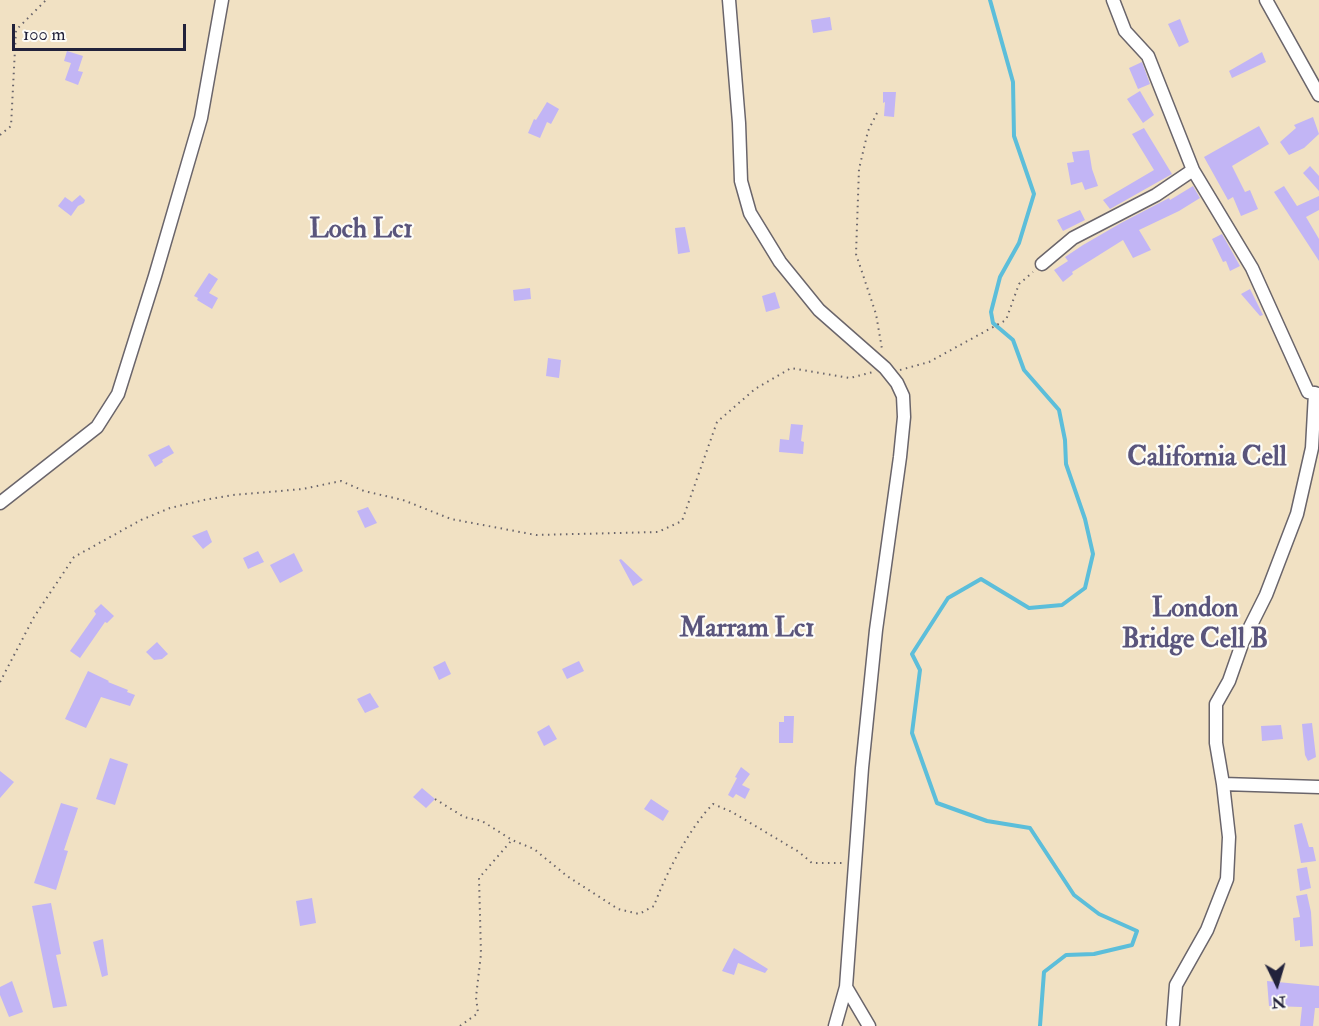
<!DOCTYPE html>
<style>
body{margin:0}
#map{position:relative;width:1319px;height:1026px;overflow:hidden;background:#f1e1c3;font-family:"IM FELL Double Pica",serif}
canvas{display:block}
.north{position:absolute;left:1247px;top:954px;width:60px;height:60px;-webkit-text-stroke:4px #fdfcf7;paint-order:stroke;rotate:175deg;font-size:16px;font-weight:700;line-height:24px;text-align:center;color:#22223b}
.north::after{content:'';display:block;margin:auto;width:21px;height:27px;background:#22223b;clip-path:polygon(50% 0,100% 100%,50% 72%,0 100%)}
.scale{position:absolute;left:12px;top:24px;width:174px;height:27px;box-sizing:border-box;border:3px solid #22223b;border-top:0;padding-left:8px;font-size:18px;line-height:21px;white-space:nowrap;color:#22223b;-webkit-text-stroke:4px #fdfcf7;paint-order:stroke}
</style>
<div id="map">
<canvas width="1319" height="1026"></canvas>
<div class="north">N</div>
<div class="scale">100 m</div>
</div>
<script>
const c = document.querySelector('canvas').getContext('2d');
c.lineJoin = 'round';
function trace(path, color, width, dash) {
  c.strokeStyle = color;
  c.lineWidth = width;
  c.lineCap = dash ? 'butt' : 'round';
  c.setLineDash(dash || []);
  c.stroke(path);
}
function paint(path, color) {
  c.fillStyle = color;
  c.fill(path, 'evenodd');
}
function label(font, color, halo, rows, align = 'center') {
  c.font = font + ' "IM FELL Double Pica",serif';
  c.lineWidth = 4.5;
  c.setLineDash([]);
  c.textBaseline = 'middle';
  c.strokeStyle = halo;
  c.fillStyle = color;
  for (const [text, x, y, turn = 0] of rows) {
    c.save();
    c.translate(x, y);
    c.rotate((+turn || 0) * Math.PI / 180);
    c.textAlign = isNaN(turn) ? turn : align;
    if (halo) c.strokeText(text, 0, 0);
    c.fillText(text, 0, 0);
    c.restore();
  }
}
trace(new Path2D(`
 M990,0L1013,82L1014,136L1034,194L1019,243L1000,277L991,312L993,323L1013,340L1024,370L1059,410L1065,440L1066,464L1085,519L1093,554L1085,588L1062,605L1029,608L981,579L948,598L912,654L920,670L912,733L937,803L987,821L1030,828L1074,895L1099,914L1137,931L1132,945L1094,954L1066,955L1044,972L1040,1026`), '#5cbeda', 4);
paint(new Path2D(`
 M830,17L832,30L813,33L811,20Z
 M1180,19L1189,42L1179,47L1168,24Z
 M67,51L83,56L78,71L83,72L78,85L65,80L71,63L64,61Z
 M1262,52L1266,62L1232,78L1229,71Z
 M1142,62L1150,84L1138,89L1129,68Z
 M1140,91L1154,115L1143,123L1127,99Z
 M883,92H896L894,117L884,116L885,102L883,103Z
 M547,102L559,109L551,124L547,122L540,138L528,133L534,119L536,120Z
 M1313,117L1319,134L1304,148L1289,155L1280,142L1296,128L1294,125Z
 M1259,126L1269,144L1232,166L1245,192L1250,190L1258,209L1241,216L1233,197L1228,200L1204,157Z
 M1144,128L1172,174L1110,209L1103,200L1154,170L1132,134Z
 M1089,150L1092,169L1098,186L1085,190L1082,182L1071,185L1067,163L1074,162L1072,152Z
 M1310,166L1319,176V191L1303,173Z
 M1193,186L1200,198L1179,211L1139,230L1151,250L1133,258L1123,240L1072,272L1073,274L1063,282L1054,270L1068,261L1065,257L1083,245L1121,223L1169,198L1170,200Z
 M1284,186L1297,206L1319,196V210L1306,217L1319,239V261L1274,192Z
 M80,195L85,200L84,203L78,206L71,216L58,206L65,197L72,202Z
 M1080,210L1085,220L1063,231L1057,220Z
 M685,227L690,252L678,254L675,228Z
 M1222,234L1240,266L1230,271L1226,261L1223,262L1212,239Z
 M209,273L218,279L209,293L218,298L212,309L197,300L198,298L194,296Z
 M530,288L531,299L514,301L513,290Z
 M1250,289L1263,315L1260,316L1241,294Z
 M775,292L780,308L766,312L762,296Z
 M548,358L561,360L559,378L546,376Z
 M791,424L803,425L801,441L804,442L803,454L779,452L780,439L789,440Z
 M169,445L174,453L162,460L163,462L155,467L148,455Z
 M368,507L377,523L365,528L357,511Z
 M207,530L212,542L203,549L192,536Z
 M258,551L264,562L248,569L243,558Z
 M294,553L303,571L280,583L270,565Z
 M621,559L643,580L633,586L619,560Z
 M101,604L114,616L107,623L105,622L80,658L70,651L96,614L94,611Z
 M157,642L168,654L162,659L154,660L146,652Z
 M445,661L451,674L439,680L433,667Z
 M579,661L584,671L567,679L562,669Z
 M88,671L109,681L108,682L128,690L127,692L135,695L130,706L101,697L86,728L65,719Z
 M370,693L379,707L365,713L357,699Z
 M784,716H794L793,743H779V722H784Z
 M1312,723L1316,757L1308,761L1305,755L1302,724Z
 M549,725L557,739L544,746L537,732Z
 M1281,725L1283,739L1262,741L1261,726Z
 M110,758L128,764L115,805L96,799Z
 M741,767L750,774L742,785L750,789L745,799L736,794L733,798L728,795L737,778L735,777Z
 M0,771L14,782L0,798Z
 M422,788L435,799L426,808L413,797Z
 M651,799L669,811L663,821L644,809Z
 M61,803L78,808L64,850L68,851L56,890L34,883Z
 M1302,823L1309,847H1313L1316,861L1301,863L1294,825Z
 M1307,867L1311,888L1300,891L1297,869Z
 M1307,894L1311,912L1313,946L1300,947V940L1295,941L1293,918L1300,917L1296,896Z
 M312,898L316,923L300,926L296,901Z
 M51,903L61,954L56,955L67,1006L53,1008L32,906Z
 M103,939L108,975L102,977L93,942Z
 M734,948L768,969L765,973L738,963L734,975L722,971Z
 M12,981L23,1012L9,1017L0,995V987Z
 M1267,981L1319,986V1008H1315L1313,1026H1300L1302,1007L1269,1006Z`), '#c2b5f5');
const street = new Path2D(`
 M729,0L739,123L741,181L750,213L780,262L819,310L885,368L897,383L903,396L904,417L900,457L876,630L862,768L846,987L835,1026
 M1113,0L1125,31L1148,56L1193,170L1252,268L1308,392L1319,394
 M1266,0L1319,95
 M1042,264L1073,238L1156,195L1193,170
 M0,503L97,427L118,394L155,276L201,118L222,0
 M1223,784L1216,743V704L1229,681L1243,641L1266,595L1297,514L1312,448L1315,393
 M846,987L869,1026
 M1173,1024L1176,985L1207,930L1227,879L1229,837L1223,784L1319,787`);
trace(street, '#6a656b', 15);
trace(new Path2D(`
 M877,113L868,131L859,169L856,254L876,314L882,349
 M0,135L11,126L16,30L46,0
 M900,370L929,362L1006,320L1019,284L1033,272
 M0,682L34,617L74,557L141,520L170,508L204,500L233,495L303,489L341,481L364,491L403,500L451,519L536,535L658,532L682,521L717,422L755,389L791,368L850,378L873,372
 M435,799L464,817L482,821L512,840L534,849L567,876L618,909L639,914L654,906C665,875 690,827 713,804L732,812L799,852L812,863H845
 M460,1026L478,1013L476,997L481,954L479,878L511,841`), '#6a656b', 2, [1.5, 4.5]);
trace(street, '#fff', 12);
label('bold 27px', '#5a557c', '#fdfcf7', [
 ["Loch Lc1",361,231],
 ["California Cell",1207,459],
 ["London",1195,610],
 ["Bridge Cell B",1195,641],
 ["Marram Lc1",747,630]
]);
</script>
